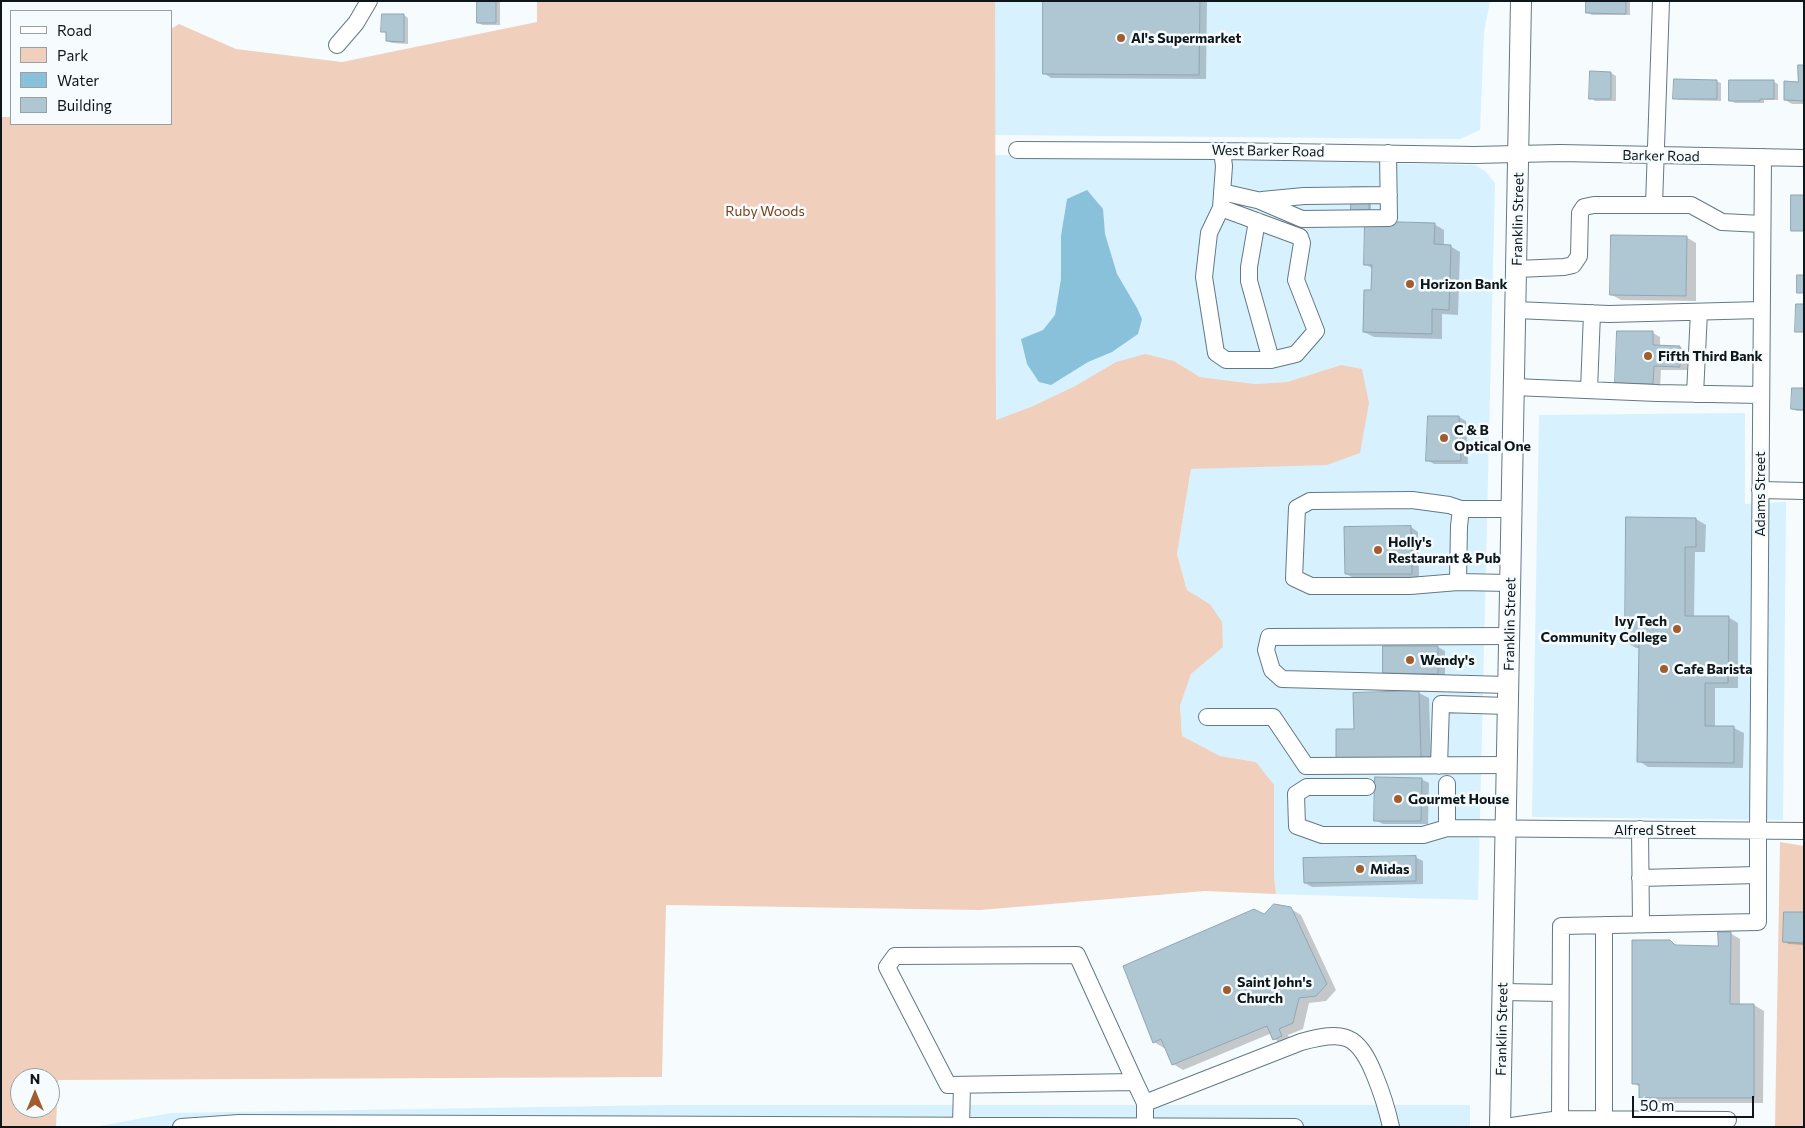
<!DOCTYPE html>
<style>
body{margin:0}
#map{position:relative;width:1805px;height:1128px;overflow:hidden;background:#f6fbfd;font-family:Commissioner,sans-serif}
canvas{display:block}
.frame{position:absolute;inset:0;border:2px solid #0d161a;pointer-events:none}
.legend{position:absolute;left:10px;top:10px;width:162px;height:115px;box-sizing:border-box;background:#f6fbfd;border:1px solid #999fa2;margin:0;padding:6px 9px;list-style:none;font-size:15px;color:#0d161a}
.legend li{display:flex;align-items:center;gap:10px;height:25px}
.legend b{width:25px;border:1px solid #999fa2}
.north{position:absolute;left:10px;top:1068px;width:50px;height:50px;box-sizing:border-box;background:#f6fbfd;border:1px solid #999fa2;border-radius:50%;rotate:0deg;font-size:14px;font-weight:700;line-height:20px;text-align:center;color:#0d161a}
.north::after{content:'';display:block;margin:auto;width:18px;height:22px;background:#a15d2d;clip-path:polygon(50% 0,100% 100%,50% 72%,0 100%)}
.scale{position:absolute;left:1632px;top:1096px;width:122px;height:22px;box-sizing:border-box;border:2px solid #0d161a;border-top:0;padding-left:6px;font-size:15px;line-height:18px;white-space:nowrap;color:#0d161a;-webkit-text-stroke:4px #f6fbfd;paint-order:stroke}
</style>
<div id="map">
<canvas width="1805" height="1128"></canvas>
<div class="frame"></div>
<ul class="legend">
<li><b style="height:6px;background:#fff"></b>Road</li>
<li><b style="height:14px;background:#f0d0bd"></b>Park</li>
<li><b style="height:14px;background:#89c0da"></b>Water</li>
<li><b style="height:14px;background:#afc7d3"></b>Building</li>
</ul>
<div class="north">N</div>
<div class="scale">50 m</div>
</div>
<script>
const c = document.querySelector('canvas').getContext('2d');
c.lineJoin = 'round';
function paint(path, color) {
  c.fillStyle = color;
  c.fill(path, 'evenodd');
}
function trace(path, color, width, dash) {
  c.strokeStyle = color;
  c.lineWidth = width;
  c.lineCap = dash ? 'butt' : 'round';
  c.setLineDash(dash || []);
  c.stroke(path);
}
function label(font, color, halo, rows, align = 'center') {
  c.font = font + ' Commissioner,sans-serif';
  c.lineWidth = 5;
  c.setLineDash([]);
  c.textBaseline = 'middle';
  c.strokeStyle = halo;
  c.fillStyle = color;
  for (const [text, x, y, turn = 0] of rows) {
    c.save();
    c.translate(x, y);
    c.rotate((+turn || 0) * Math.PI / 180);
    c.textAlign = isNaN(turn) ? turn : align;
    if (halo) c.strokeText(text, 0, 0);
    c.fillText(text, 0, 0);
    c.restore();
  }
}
paint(new Path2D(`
 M995,1H1490L1484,32L1480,130L1460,139L995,135Z
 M995,155L1475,165L1485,171L1495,183L1478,900L1276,894L1274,876L1273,837L1256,762L1220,756L1182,737L1180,706L1191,674L1223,646L1210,604L1187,590L1177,554L1191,469L1240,467L1341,365L1287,382L1255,384L1200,377L1174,361L1116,362L1075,386L1033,406L996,420Z
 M1745,413V504L1786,502L1783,820L1532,817L1539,415Z
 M668,1105H1470V1127H94L171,1113Z`), '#d7f1fe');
paint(new Path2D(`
 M537,1H995L996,420L1033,406L1075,386L1116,362L1145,354L1174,361L1200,377L1255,384L1287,382L1341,365L1362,369L1369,403L1360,453L1327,465L1191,469L1177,554L1187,590L1210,604L1222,622L1223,647L1191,674L1180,706L1182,736L1220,756L1256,762L1274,785V876L1276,894L1205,891L980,910L666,905L662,1077L58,1080L56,1127H1V117H11V124H171V29L179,24L236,49L342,62L537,22ZM20,1078H50V1108H20Z
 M1780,842L1804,846V1127H1775Z`), '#f0d0bd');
paint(new Path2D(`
 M1087,190L1103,209L1105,234L1117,274L1137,308L1142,319L1138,334L1112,352L1088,362L1051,385L1039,382L1027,364L1021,339L1043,330L1055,315L1061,279V236L1067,199Z`), '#89c0da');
paint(new Path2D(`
 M478,1H500V25H483L478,23Z
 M1044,1H1207L1206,79L1051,78L1044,73Z
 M1588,1H1630V15H1592L1588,13Z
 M404,15L408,18V44L392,43L387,41V34L383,31Z
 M1804,66V104H1792L1785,100L1800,83Z
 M1591,73H1611L1616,76V101H1595L1591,98Z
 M1716,81L1721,83V101L1679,100L1675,98Z
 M1774,82L1778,84V100H1764V103H1735L1730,100Z
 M1371,189V223L1434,224L1444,230V246H1450L1460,252L1458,315L1442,314V339L1374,337L1364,332L1372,291L1373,269L1365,264L1366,222Z
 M1686,237L1696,243V301L1621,300L1612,295Z
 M1618,332L1653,333L1660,337V346L1680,347L1687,351V370H1661L1660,388L1624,387L1617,383Z
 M1804,389V411H1797L1792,409Z
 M1459,417L1466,421L1468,464H1434L1427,460Z
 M1696,519L1706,525L1705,552H1695L1694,617H1728L1738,623V688H1715V728H1734L1744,733L1743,768L1648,767L1639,761L1640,648H1636L1626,642Z
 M1411,527L1418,532L1419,577L1354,578L1346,574V528Z
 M1438,647L1445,651V677H1391L1384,672Z
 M1419,693L1429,698L1431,763L1355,730L1354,694Z
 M1421,779L1429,783L1428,824H1383L1375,820Z
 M1415,857L1423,861V884L1312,887L1305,883Z
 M1291,909L1301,915L1336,990L1326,1001L1309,1003L1303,1029L1288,1035L1291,1042L1284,1045L1274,1039L1272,1033L1183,1070L1173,1064L1166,1047L1164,1048L1154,1042L1265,916Z
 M1804,913V945L1789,944L1784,942Z
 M1730,933L1740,939V1005H1754L1764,1011L1763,1103H1650L1640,1097V1087L1633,1083L1670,941L1679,947H1719Z`), '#0003');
const building = new Path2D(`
 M477,1H496V23H477Z
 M1043,1H1200L1199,75L1043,74Z
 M1586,1H1626V14L1586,13Z
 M382,14H404V42L386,41V32H381Z
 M1798,65H1804V101L1784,100V81L1798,82Z
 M1590,71L1611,72V99H1589Z
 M1674,79L1717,80V99H1673Z
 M1729,80H1774V99H1760V101H1729Z
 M1351,187H1369V221H1351Z
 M1791,195H1804V231H1791Z
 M1365,221L1435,223L1434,244L1451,245L1449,310L1432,309V334L1363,332L1364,290H1371L1372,265H1364Z
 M1611,235L1687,236L1686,296L1610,295Z
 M1797,275H1804V293H1797Z
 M1796,304H1804V332H1795Z
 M1617,331H1653V345L1680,346V367L1654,366L1653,384L1615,383Z
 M1792,388H1804V410L1791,409Z
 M1428,416H1459L1461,461H1426Z
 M1626,517L1696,518V547H1685V616H1729L1728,683H1705V726H1734V763L1637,762L1639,643H1625Z
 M1411,526L1412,574H1345L1344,527Z
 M1383,646H1438V674L1383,673Z
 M1419,691L1421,758L1336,760V729H1354L1353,693Z
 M1375,777L1422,778L1421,821H1374Z
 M1416,856V881L1304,883L1303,858Z
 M1274,904L1291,907L1327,984L1316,996L1299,998L1293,1023L1279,1029L1282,1036L1273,1040L1267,1026L1172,1065L1161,1039L1153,1043L1123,966L1254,909L1264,914Z
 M1784,912H1804V943L1783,942Z
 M1718,932H1731L1730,1004H1754V1098H1639V1084H1632V940H1670L1675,945L1718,946Z`);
paint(building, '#afc7d3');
trace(building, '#8fa6b2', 1);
const minor = new Path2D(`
 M337,45L356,23L369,1
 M1017,150L1222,151L1475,155L1560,153L1804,158
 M1222,192L1270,203
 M1262,200L1304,196L1389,195
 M1260,201L1302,219L1389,218L1388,153
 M1654,205L1661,1
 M1221,208L1300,237L1302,243L1296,280L1316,331L1296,354L1271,360H1226L1216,353L1204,277L1209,233L1221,208L1224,166L1222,151
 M1257,221L1249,267V281L1271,360
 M1517,269L1564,267L1573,265L1579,256L1580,213L1584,207L1594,205H1691L1722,222L1762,224
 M1516,310L1609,314L1761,310
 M1514,387L1657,393L1761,395
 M1589,390L1592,313
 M1695,394L1699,312
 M1760,490L1804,491
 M1458,582L1459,526L1461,509
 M1510,583L1458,582L1410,586H1311L1294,578L1297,508L1310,501L1412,500L1449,505L1461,509H1512
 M1508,685L1282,679L1272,670L1266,650L1269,637L1509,636
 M1207,717H1273L1306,766L1506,765
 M1439,766L1441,704L1508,706
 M1367,787H1307L1296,794L1297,826L1322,835H1423L1447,828L1804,831
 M1447,828V784
 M1640,829L1641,924
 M1640,878L1758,875
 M1503,992L1560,993
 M1135,1082L948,1085L887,967L895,956L1077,955L1135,1082L1145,1103V1126
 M1145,1103L1301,1042C1343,1030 1358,1033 1375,1076C1382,1093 1387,1109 1391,1127
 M1560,1119L1728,1120
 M1604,1119V925
 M961,1126L962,1085
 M181,1127L239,1123L1295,1127
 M1505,1127L1560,1119L1561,926L1758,922V830L1763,157`);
const major = new Path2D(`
 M1500,1127L1521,1`);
trace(minor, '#637984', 18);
trace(major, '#637984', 22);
trace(minor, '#fff', 16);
trace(major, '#fff', 20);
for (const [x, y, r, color] of [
 [1121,38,5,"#a15d2d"],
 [1410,284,5,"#a15d2d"],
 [1648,356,5,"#a15d2d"],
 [1444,438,5,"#a15d2d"],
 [1378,550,5,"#a15d2d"],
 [1677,629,5,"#a15d2d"],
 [1410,660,5,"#a15d2d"],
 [1664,669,5,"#a15d2d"],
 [1398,799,5,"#a15d2d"],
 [1360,869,5,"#a15d2d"],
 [1227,990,5,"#a15d2d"]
]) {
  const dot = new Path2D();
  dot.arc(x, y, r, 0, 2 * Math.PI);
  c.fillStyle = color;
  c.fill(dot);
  trace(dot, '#f6fbfd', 2);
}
label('bold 14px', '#0d161a', '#f6fbfd', [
 ["Al's Supermarket",1131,38],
 ["Horizon Bank",1420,284],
 ["Fifth Third Bank",1658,356],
 ["C & B",1454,430],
 ["Optical One",1454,446],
 ["Holly's",1388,542],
 ["Restaurant & Pub",1388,558],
 ["Ivy Tech",1667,621,"right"],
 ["Community College",1667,637,"right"],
 ["Wendy's",1420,660],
 ["Cafe Barista",1674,669],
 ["Gourmet House",1408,799],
 ["Midas",1370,869],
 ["Saint John's",1237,982],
 ["Church",1237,998]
], 'left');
label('14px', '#0d161a', '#f6fbfd', [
 ["West Barker Road",1268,151,1],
 ["Barker Road",1661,156,1],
 ["Franklin Street",1518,219,-89],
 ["Adams Street",1760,494,-90],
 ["Franklin Street",1510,624,-89],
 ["Alfred Street",1655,830],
 ["Franklin Street",1502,1029,-89]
]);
label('14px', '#7a4013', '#f6fbfd', [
 ["Ruby Woods",765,211]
]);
</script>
